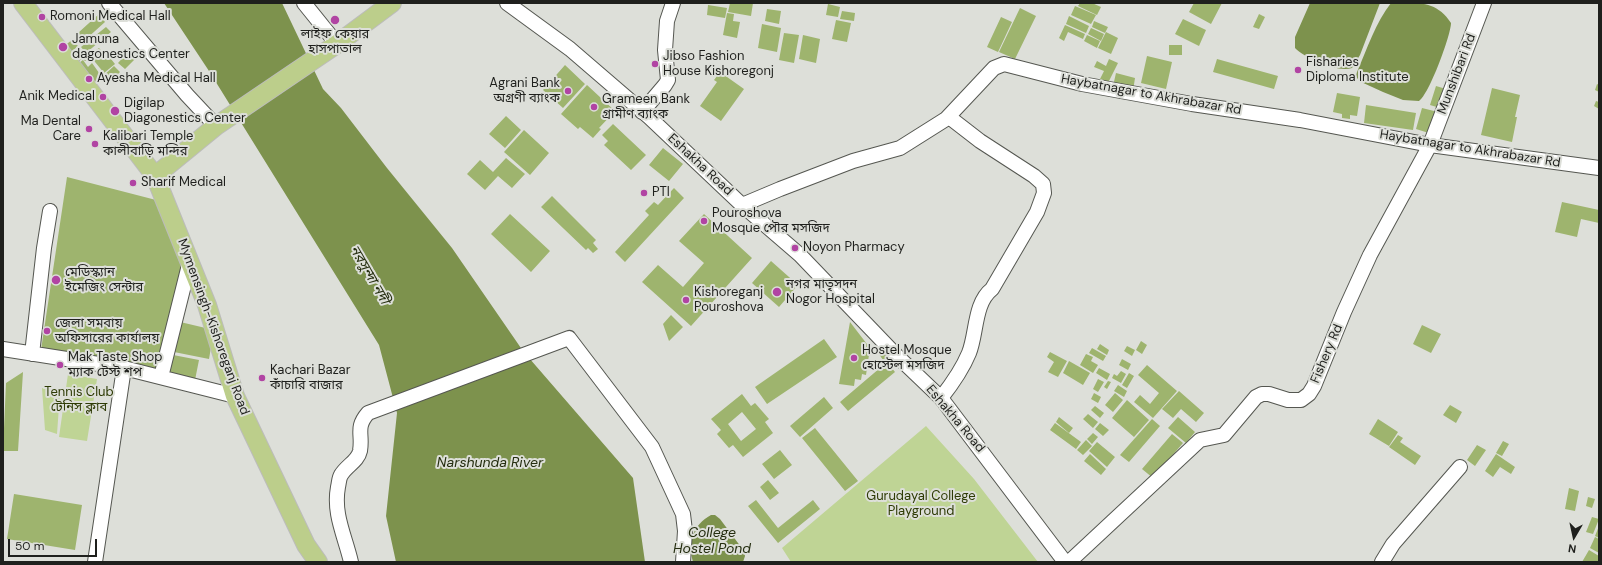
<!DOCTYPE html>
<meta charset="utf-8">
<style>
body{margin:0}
#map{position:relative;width:1602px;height:565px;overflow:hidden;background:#dddfd9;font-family:"DM Sans",sans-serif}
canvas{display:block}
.frame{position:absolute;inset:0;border:4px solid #1f201d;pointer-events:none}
.north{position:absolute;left:1554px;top:517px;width:40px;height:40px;-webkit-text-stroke:3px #dddfd9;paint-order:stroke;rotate:189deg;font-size:11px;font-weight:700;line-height:16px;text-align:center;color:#1f201d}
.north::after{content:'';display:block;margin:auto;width:14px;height:18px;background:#1f201d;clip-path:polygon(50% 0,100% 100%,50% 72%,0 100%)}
.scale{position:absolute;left:8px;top:539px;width:89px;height:18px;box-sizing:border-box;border:2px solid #1f201d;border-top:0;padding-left:5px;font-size:12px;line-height:14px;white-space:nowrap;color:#1f201d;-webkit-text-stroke:3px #dddfd9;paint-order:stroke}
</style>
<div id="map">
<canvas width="1602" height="565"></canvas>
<div class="frame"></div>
<div class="north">N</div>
<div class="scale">50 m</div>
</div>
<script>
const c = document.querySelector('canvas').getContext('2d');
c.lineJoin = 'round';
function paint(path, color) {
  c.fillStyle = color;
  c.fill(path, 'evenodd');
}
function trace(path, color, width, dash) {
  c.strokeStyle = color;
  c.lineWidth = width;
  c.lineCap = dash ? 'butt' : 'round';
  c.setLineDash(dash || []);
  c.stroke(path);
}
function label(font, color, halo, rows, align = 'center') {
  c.font = font + ' "DM Sans","Noto Sans Bengali",sans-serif';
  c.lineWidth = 4;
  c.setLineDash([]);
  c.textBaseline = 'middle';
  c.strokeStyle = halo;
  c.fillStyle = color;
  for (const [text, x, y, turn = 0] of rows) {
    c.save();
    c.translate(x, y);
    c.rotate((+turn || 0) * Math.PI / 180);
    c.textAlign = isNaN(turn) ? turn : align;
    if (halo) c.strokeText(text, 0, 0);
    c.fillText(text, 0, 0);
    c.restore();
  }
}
paint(new Path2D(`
 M68,374L97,379L87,441L59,437Z
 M42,388L60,392L57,434L45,430Z
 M926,426L974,479L1038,562H791L782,548Z`), '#bfd495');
paint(new Path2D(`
 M164,3H282L323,89L341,108L387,168L452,248L523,351L633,478L645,562H396L386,516L397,413L379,345L209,71Z
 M1310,3H1380L1360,55L1352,68C1338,73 1305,58 1295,48V37Z
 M1391,3C1417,3 1436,0 1451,23C1451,35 1429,95 1419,101L1403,100L1383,92L1359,81L1356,76L1357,72C1367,49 1376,22 1391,3Z
 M711,515H715L720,519L744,551L745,556L743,562H693C687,542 693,525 711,515Z`), '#7d924d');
paint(new Path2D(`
 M730,3H753L751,16L728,12Z
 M1080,3H1092L1101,7L1097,15L1078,6Z
 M1194,3H1222L1211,24L1189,12Z
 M828,4L840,7L838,17L826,15Z
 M708,5L727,8L725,18L707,15Z
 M1075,6L1096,15L1091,24L1071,15Z
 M1020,8L1036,16L1015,59L999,52Z
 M767,9L781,11L779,24L765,21Z
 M842,11L855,13L854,21L840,19Z
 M727,13L734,14L733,21L740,22L737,38L723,35Z
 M99,14L105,22L85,40L78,33Z
 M1259,14L1265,17L1259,29L1253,27Z
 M1069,16L1089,26L1086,33L1066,24Z
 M1001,17L1012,22L998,52L987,47Z
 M1183,19L1206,30L1199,46L1175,34Z
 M836,20L851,23L847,42L832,39Z
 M1094,21L1108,27L1105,33L1092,27Z
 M762,24L781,28L777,52L758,48Z
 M1065,25L1085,34L1083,39L1068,32L1064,41L1059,38Z
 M106,27L111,32L86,53L81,47Z
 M1091,28L1104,34L1101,41L1088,34Z
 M1106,32L1118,38L1111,54L1098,48Z
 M784,33L799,35L794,63L779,60Z
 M803,35L820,39L816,63L799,59Z
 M1087,35L1100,41L1097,48L1084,41Z
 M72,40L78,46L70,53L64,46Z
 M1169,45H1182V55H1169Z
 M99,48L105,55L107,54L115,64L104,73L91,57L85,61L83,59Z
 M80,49L86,55L77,63L71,56Z
 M130,50L137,57L125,69L118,63Z
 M1147,56L1172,62L1166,89L1141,83Z
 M1109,59L1118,63L1106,87L1098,83L1104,71L1094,67L1097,61L1106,66Z
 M1217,59L1278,76L1274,89L1213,72Z
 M83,60L88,67L92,63L102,77L114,66L120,72L107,85L100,78L92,85L76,65Z
 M565,65L585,84L563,108L543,90Z
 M720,72L744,89L721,121L700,106L717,82L714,80Z
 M1116,73L1135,78L1133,91L1113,86Z
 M1597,84L1599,85V92L1595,90Z
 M587,85L615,111L599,128L601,129L593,138L580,127L578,129L561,114Z
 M1436,86L1446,89L1440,108L1430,105Z
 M1492,88L1520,95L1515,117H1517L1512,142L1481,135Z
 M1337,93L1360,97L1357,116L1350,115V119L1342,118V114L1333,112Z
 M1596,101L1599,102V109L1594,106Z
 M1366,105L1416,113L1413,130L1364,123Z
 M1422,108L1438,112L1432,134L1416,129Z
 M506,116L521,130L505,148L489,134Z
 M613,124L646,155L631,170L604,145L608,141L602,135Z
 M524,130L549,153L530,175L504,152Z
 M663,148L683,164L669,181L649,165Z
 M506,158L525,174L512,188L498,176L485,190L467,174L480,160L493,172Z
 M67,177L156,200L183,264L155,375L41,350Z
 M674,188L684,198L625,262L615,252L649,215L645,211L654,202L658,205Z
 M552,196L596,240L593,243L598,249L593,253L588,248L586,250L541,207Z
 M1562,202L1599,210V223L1581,219L1577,237L1555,232Z
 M510,214L550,251L531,272L491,234Z
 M704,214L752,258L691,326L642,282L658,265L683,287L704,263L679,241Z
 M771,261L798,285L779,307L752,283Z
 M671,315L683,327L669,341L663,324Z
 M176,321L214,330L209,359L169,351Z
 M850,322L870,348L866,375L862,374L861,380L855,379L854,386L839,384Z
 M1422,325L1441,334L1431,353L1413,344Z
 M824,339L837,357L767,404L755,387Z
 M1141,341L1147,345L1142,354L1136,350Z
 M1100,344L1109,350L1107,355L1097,349Z
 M1127,346L1135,350L1132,356L1124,351Z
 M882,347L888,357L883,360L877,351Z
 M1092,348L1106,356L1103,361L1089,353Z
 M1050,352L1067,361L1058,377L1048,372L1054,362L1047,357Z
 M168,354L199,360L195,380L164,374Z
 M1086,354L1093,357L1091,361L1098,365L1093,373L1080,365Z
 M1122,359L1131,364L1128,370L1119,365Z
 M1069,361L1090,373L1083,385L1063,373Z
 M887,362L895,372L848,411L840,402Z
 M1147,365L1177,391L1153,418L1134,402L1140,395L1150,404L1159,393L1138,375Z
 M1099,368L1110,374L1107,380L1096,373Z
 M1121,371L1126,374L1121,383L1112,378L1114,374L1117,376Z
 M23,372L18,451H3L6,383Z
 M1129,373L1134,376L1127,388L1122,385Z
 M1098,379L1104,382L1098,392L1093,389Z
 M1108,381L1111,382L1107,389L1104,387Z
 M1118,385L1127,391L1124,397L1114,391Z
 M1179,391L1204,413L1196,422L1181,409L1173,418L1162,409Z
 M1094,393L1101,397L1098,403L1091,399Z
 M1115,393L1123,400L1113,412L1105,405Z
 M742,394L751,406L755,403L769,419L765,422L773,433L743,457L733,445L729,448L717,434L721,430L711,419ZM742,412L756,429L741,441L728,424Z
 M824,397L833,408L800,437L790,426Z
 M1127,400L1149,420L1134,437L1112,418Z
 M1450,405L1462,412L1456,423L1443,415Z
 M1095,406L1104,413L1100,418L1091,410Z
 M1088,414L1098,422L1093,428L1083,419Z
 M1059,417L1073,428L1069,433L1056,422Z
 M1178,417L1195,432L1186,443L1168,428Z
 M1152,419L1160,426L1129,462L1120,455Z
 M1378,419L1398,432L1389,446L1369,434Z
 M1055,423L1081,442L1076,449L1050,430Z
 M1100,423L1109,430L1103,436L1095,429Z
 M815,428L858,481L845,491L802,438Z
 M1093,433L1098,437L1092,444L1087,439Z
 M1172,434L1183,443L1153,478L1142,469Z
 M1398,435L1403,438L1400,442L1421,456L1415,465L1389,447Z
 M1086,440L1092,446L1083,455L1077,450Z
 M1503,441L1509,444L1502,456L1496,453Z
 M1097,442L1115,457L1107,467L1089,451Z
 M1477,445L1486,450L1475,466L1467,460Z
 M780,450L792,465L774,479L762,464Z
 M1090,454L1106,469L1101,475L1084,461Z
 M1496,454L1515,467L1511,474L1500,467L1493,477L1485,471Z
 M768,480L779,493L770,500L760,487Z
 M1569,488L1579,491L1575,511L1565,509Z
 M14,494L82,505L75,550L7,539Z
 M1588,497L1595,499L1592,508L1586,506Z
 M756,500L778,528L813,500L820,509L778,543L748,506Z
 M1592,517L1599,519L1593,534L1586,532Z
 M1599,526V538L1595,536Z
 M1595,537L1599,539V553L1590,548Z
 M1589,550L1599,556V562H1582Z`), '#9eb46e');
const minor = new Path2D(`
 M109,3L187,95L216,126
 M304,3L337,44
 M507,3L570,49L649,117L742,205L800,255L896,355L941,398L1065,562
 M642,112L665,85L668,80L665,50L667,21L673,3
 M742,205L780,189L853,161L900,148L946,119L994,68L1004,64L1082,84L1192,104L1300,120L1430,145L1599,168
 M3,349L124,368
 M32,354L44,248L50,211
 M161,377L190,261
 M941,398C952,384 962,370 969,353C977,333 974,303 992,289L1037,212L1044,193L1043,184L1034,176L980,141L949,117
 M95,562L124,368L235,396
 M351,562C345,536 333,514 338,487C339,483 339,478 341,475C346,466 358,461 360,451C363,434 355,428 368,413L569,338L652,447L683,514L685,531L683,562
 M1069,562L1200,440L1224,435L1256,397L1262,394H1269L1288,400H1301L1309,394L1314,386L1344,312L1370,255L1430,145L1484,3
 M1382,562L1393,544L1460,467`);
const major = new Path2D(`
 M23,3L155,176L207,305L235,396L306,545L318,562
 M155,176L216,126L337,44L392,3`);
trace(minor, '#555751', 16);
trace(major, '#bcbcbb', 20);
trace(minor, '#fff', 14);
trace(major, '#bcce8b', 18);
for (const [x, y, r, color] of [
 [42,17,4,"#b144a3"],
 [335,20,5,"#b144a3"],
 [63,47,5,"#b144a3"],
 [655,64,4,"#b144a3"],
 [1298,70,4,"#b144a3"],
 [89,79,4,"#b144a3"],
 [568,91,4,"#b144a3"],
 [103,97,4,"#b144a3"],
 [594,107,4,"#b144a3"],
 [115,111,5,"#b144a3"],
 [89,129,4,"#b144a3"],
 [95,144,4,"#b144a3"],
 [133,183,4,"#b144a3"],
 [644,193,4,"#b144a3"],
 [704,221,4,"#b144a3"],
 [795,248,4,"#b144a3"],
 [56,280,5,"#b144a3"],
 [777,292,5,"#b144a3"],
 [686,300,4,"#b144a3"],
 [47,331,4,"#b144a3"],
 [854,358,4,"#b144a3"],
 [60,365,4,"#b144a3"],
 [262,378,4,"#b144a3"]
]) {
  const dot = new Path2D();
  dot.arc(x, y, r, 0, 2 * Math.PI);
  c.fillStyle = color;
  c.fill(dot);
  trace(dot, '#dddfd9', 1.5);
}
label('13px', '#1f201d', '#dddfd9', [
 ["Romoni Medical Hall",50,17],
 ["লাইফ কেয়ার",335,35,"center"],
 ["হাসপাতাল",335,50,"center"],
 ["Jamuna",72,40],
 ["dagonestics Center",72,55],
 ["Jibso Fashion",663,57],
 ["House Kishoregonj",663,72],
 ["Fisharies",1306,63],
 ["Diploma Institute",1306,78],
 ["Ayesha Medical Hall",97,79],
 ["Agrani Bank",560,84,"right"],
 ["অগ্রণী ব্যাংক",560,99,"right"],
 ["Anik Medical",95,97,"right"],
 ["Grameen Bank",602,100],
 ["গ্রামীণ ব্যাংক",602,115],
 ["Digilap",124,104],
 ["Diagonestics Center",124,119],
 ["Ma Dental",81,122,"right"],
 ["Care",81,137,"right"],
 ["Kalibari Temple",103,137],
 ["কালীবাড়ি মন্দির",103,152],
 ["Sharif Medical",141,183],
 ["PTI",652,193],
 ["Pouroshova",712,214],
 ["Mosque পৌর মসজিদ",712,229],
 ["Noyon Pharmacy",803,248],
 ["মেডিস্ক্যান",65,273],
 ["ইমেজিং সেন্টার",65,288],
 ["নগর মাতৃসদন",786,285],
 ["Nogor Hospital",786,300],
 ["Kishoreganj",694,293],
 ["Pouroshova",694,308],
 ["জেলা সমবায়",55,324],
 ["অফিসারের কার্যালয়",55,339],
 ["Hostel Mosque",862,351],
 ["হোস্টেল মসজিদ",862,366],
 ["Mak Taste Shop",68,358],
 ["ম্যাক টেস্ট শপ",68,373],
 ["Kachari Bazar",270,371],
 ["কাঁচারি বাজার",270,386]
], 'left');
label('13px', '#1f201d', '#dddfd9', [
 ["Munshibari Rd",1457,74,-69],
 ["Haybatnagar to Akhrabazar Rd",1151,95,10],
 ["Haybatnagar to Akhrabazar Rd",1470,149,9],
 ["Eshakha Road",700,165,43],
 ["Mymensingh-Kishoreganj Road",213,327,70],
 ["Fishery Rd",1327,354,-67],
 ["Eshakha Road",955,419,50]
]);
label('13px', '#2e3b05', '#dddfd9', [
 ["Tennis Club",79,393],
 ["টেনিস ক্লাব",79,408],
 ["Gurudayal College",921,497],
 ["Playground",921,512]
]);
label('italic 14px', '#252e10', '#dddfd9', [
 ["নরসুন্দা নদী",369,275,60],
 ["Narshunda River",490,463],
 ["College",712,533],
 ["Hostel Pond",712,549]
]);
</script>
